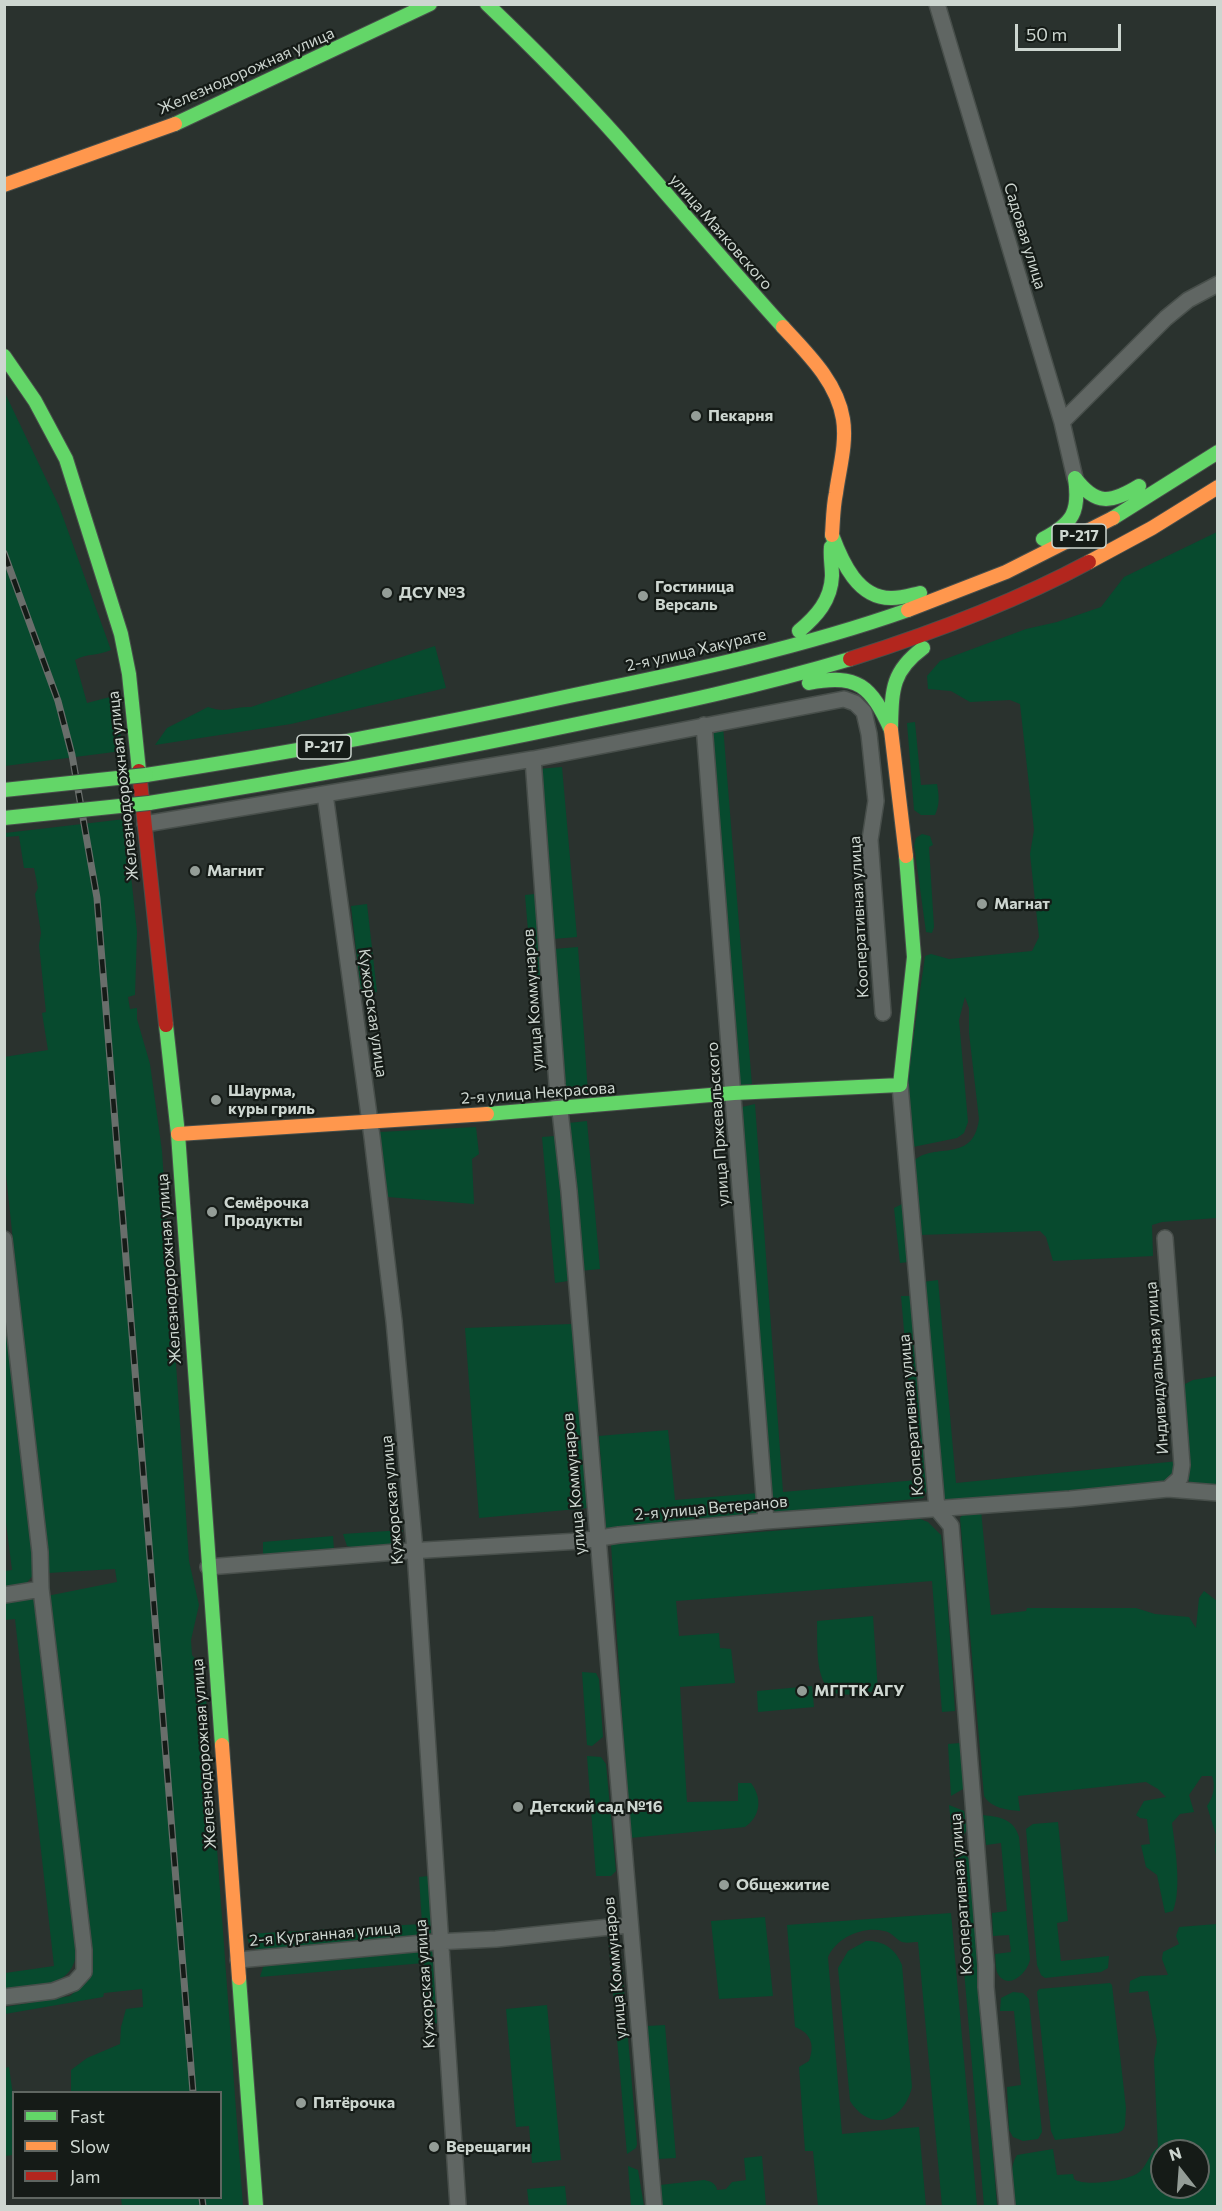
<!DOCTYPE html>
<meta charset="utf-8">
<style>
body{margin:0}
#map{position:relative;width:1222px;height:2211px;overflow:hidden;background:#2a322e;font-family:Commissioner,sans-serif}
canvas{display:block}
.frame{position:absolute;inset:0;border:6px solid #cdd6d0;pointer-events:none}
.legend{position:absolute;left:12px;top:2091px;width:210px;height:108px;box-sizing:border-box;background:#151b17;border:2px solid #5f6661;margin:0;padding:8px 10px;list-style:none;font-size:18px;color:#cdd6d0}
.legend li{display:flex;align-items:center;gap:12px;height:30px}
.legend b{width:30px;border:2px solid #5f6661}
.north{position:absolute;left:1150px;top:2139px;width:60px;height:60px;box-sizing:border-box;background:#151b17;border:2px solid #5f6661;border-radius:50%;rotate:343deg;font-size:16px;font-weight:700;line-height:24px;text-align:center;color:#cdd6d0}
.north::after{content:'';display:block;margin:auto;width:21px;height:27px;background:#949d97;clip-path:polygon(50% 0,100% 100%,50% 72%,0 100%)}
.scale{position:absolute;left:1015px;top:24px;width:106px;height:27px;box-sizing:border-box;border:3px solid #cdd6d0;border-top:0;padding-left:8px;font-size:18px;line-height:21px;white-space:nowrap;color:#cdd6d0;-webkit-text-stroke:4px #151b17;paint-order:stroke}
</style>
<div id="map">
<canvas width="1222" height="2211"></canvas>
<div class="frame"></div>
<ul class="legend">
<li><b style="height:8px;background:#63d668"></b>Fast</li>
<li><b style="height:8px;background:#ff974d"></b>Slow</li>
<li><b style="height:8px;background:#b3261e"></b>Jam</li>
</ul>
<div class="north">N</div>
<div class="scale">50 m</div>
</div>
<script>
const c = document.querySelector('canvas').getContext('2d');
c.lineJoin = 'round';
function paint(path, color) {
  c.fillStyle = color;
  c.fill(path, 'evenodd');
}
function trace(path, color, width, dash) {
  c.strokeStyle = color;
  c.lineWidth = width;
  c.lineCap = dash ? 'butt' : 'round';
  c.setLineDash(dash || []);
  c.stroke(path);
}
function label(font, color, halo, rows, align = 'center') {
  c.font = font + ' Commissioner,sans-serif';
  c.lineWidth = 4.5;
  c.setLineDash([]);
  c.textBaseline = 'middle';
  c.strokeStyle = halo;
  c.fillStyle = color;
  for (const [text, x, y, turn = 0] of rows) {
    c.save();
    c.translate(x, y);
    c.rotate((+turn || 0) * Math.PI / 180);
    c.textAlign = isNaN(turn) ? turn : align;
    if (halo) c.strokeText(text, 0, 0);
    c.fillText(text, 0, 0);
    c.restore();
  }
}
paint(new Path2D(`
 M4,391L59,506L111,650C98,656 88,653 75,660L87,703L110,697L118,703L122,751L5,766Z
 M1217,532V1218L1162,1222L1152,1225L1153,1256L1053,1261L1046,1237L1040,1231L919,1235L912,1163C931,1140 973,1166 979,1119L969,1033V1008L965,997L959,1020L968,1122L964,1133L957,1138L913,1147L906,1089L925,956L931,954L949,959L1032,951L1039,937L1030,854L1034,830L1020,704L1010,700L970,702L951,691L928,689L927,676L940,661L1026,629L1057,622L1101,607L1124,577Z
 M435,646L446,688L291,724L155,745L167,728L208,707C227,714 232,706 251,707Z
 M915,722L921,785L937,784C939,796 940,804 935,815H921L914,810L907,723Z
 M723,726L752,1085L739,1086L711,728Z
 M562,767L577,937L553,939L538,769Z
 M125,819L137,932L135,995L128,997L130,1009L137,1008V1019L150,1064L162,1151L189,1561L199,1605L191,1640L192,1655L199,1663L205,1684L243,2206H122L121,2198H220V2092H71V2070L87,2058L120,2044L121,2027L126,2009L143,2007L142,1989L104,1993L103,1997L5,2014V2007L70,1996L89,1979L90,1960L47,1596L117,1582L115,1569L48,1573L5,1165L4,1057L48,1050L42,1013L46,1012L39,945L41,933L35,894L38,888L34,868H24L19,836L5,837V833Z
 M922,834L930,836L933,845L929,847L934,927L932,933L926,932L914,845L916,838Z
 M535,894L541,977H532L525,895Z
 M367,904L377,992L361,994L351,906Z
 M578,947L588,1093L564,1094L554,949Z
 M755,1104L783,1492L917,1480L901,1296H913L929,1488L923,1498L785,1513H774L770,1511L738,1108Z
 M587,1121L600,1269L580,1271L568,1123Z
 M476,1127L479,1154L472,1159L474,1204L388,1197L379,1132Z
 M555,1136L568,1281L555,1283L542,1137Z
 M904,1203L909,1262L900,1263L894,1208Z
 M938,1280L956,1483L1179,1461L1175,1475L1166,1483L941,1505L922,1282Z
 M4,1291L35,1573L24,1586L5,1591V1571L12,1570L4,1507Z
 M572,1324L588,1508L479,1518L465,1328Z
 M1217,1376V1486L1190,1485L1187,1475L1183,1385L1193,1380Z
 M668,1430L675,1500L759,1493L757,1514L606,1530L599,1436Z
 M981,1510L991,1615L1026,1611L1027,1608H1136L1155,1614L1189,1617L1196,1628L1199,1598L1204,1591L1217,1601V1861L1215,1850L1216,1835L1207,1806C1213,1798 1216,1786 1212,1776H1202L1189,1795L1194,1812L1180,1814L1172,1823C1175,1847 1182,1888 1173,1911L1165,1913L1157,1875L1146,1867L1141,1845L1150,1844L1147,1819L1140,1818L1136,1815L1144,1801L1166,1797L1158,1789L1146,1782L1018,1796L1020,1811C1007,1810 991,1808 984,1796L960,1518L963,1514Z
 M920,1519L928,1522L941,1535L946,1580L955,1711L942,1712L932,1581L676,1601L679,1636L719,1633L720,1648L731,1649L735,1683L680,1687L687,1802L738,1801V1783H751C763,1799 760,1817 745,1827L630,1838L611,1544Z
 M403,1530L397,1543L355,1548L347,1546L343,1534Z
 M333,1536L334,1550L263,1555V1542Z
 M31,1598L34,1600L76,1953C73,1989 32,1986 5,1990V1973L54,1966L15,1619L5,1620L4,1600Z
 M873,1616L878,1691C866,1692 851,1696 839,1694C813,1689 818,1641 817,1621Z
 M582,1672L596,1673L599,1679L603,1737L592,1746L587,1745Z
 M812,1686L814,1707L758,1712L757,1691Z
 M960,1743L964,1782L963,1789L951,1796L948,1744Z
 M587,1756L601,1757L606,1764L616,1871L611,1876H596Z
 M949,1805L964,1811C967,1828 971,1834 953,1841Z
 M983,1815C1000,1817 1014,1819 1019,1837L1030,1959C1028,1973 1008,1991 998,1974C995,1969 996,1960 995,1954L1011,1952L1009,1935L993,1936L992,1913L1007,1911L1001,1843L986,1845Z
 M1058,1822L1068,1921L1057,1923L1061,1961L1109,1956L1108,1968L1101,1972L1045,1978L1041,1975L1037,1965L1026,1829L1033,1824Z
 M954,1852L964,1853L970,1860L997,2206H984Z
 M429,1876L432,1930L431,1933L425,1936L320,1947L256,1949C249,1946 248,1942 247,1934L422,1924L419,1877Z
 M951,1913L977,2206H942L918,1942C913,1942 904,1944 900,1941C895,1938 891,1932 884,1931C863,1926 837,1937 828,1957L842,2134L919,2127L926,2206H818L813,2151H805L799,2067L809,2061C815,2045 811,2033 795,2027L787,1925Z
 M765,1917L773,1996L719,1999L711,1921Z
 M1217,1924V2206H1015C1013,2190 1008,2168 1017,2155L1053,2149L1057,2175L1073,2174L1074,2179C1084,2187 1126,2181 1138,2173C1147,2167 1148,2155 1158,2147L1154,2060L1157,2042L1148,1991L1129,1993L1130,1981L1141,1976L1168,1975L1162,1959L1163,1952L1179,1944L1176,1936L1179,1927ZM1162,2151H1198V2187H1162Z
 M608,1936L618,1939L621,1955L637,2144L636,2148L627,2154Z
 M866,1941C884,1941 895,1948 902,1965L912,2087C904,2121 871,2134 850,2101L838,1968L848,1951Z
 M424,1950L432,1951L435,1955L438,2023L428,2025L424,1963L260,1977L263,1967L268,1965Z
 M1110,1983L1112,1985L1126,2108L1125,2125L1123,2130L1118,2133L1055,2140L1051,2131L1037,1992L1039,1989Z
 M1013,1992L1023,1993L1029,1999L1042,2132L1038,2139L1023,2141L1013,2137L1009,2130L1007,2087L1021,2085L1014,2011H1000L1001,1998Z
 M547,2005L561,2160L532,2163L529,2126L516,2127L506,2009Z
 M665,2025L676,2158L659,2159L647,2026Z
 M9,2067L14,2102L13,2155L5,2156V2068Z
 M762,2156L766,2206H662L660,2185L704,2180C710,2181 716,2183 717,2190L726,2189L732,2182L746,2180L744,2158Z
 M628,2166L638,2170L644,2206H631Z
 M565,2186L567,2206H529L527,2189Z`), '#074a2e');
const street = new Path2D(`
 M937,4L1062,422L1075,478
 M1062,422L1166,318L1188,300L1218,284
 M704,725L766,1521
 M533,759L557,1084L569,1191L654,2206
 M325,794L372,1137L394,1321L415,1551L458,2206
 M145,824L533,759L844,699L855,703L864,712L869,734L876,801L870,840L883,1013
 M900,1085L937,1509L951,1526L986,1965V1987L1007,2206
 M1165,1238L1182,1465L1180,1478L1168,1489
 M4,1239L40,1552L41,1589L84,1950V1972L74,1983L53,1991L4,1997
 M208,1567L409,1551L580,1541L619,1535L766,1521L1070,1499L1168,1489L1218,1493
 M4,1595L41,1589
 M238,1960L435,1942L496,1939L629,1925`);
const fast = new Path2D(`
 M487,4C532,47 576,91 618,138C673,201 727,265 783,327
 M175,124L430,4
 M4,356L35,401L66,459L121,634L129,674L139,771
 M1113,518L1218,452
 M832,535C842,562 858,599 892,598C902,598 911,595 920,593
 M1043,539C1073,523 1080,512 1075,478C1096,506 1111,503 1139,486
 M799,631C817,616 831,600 832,576C832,566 830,557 831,547
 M809,683C858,673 871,686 891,730
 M891,726C892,689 892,671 923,648
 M146,775C290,753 432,726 574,695C687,672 800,648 908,610
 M149,803C292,780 435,754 577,724C669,705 760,686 850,659
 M166,1025L178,1134L222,1745
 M487,1114L734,1093L900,1085L914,957L906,856
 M239,1978L256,2206`);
const slow = new Path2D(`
 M4,185L175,124
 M783,327C808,354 837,382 843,419C847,443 839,470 836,493C833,507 833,521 832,535
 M1089,562L1152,528L1218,487
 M908,610L1006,572L1113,518
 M891,730L906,856
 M178,1134L487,1114
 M222,1745L239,1978`);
const jam = new Path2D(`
 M850,659C932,633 1013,603 1089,562
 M139,771L166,1025`);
trace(street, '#484f4b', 18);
trace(fast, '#484f4b', 16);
trace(slow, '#484f4b', 16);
trace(jam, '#484f4b', 16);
trace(street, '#606663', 15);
trace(fast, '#63d668', 14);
trace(slow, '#ff974d', 14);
trace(jam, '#b3261e', 14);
const rail = new Path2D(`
 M4,553L58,701L72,755L97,898L193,2092
 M202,2198L203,2206`);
trace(rail, '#696e6b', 7);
trace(rail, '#151b17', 4.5, [14]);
const fastBridge = new Path2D(`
 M4,790L146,775
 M4,818L149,803`);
trace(fastBridge, '#484f4b', 16, []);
trace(fastBridge, '#63d668', 14);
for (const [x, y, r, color] of [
 [696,416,6,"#949d97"],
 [387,593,6,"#949d97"],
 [643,596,6,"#949d97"],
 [195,871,6,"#949d97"],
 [982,904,6,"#949d97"],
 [216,1100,6,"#949d97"],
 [212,1212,6,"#949d97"],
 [802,1691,6,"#949d97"],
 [518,1807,6,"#949d97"],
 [724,1885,6,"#949d97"],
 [301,2103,6,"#949d97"],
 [434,2147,6,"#949d97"]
]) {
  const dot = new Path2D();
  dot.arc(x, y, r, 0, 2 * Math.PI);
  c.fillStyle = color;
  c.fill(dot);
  trace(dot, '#151b17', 2);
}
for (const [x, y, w] of [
 [1079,536,54],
 [324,747,54]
]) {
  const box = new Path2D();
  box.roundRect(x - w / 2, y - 12, w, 24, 4.5);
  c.fillStyle = '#151b17';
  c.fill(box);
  trace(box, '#cdd6d0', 1.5);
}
label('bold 15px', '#cdd6d0', null, [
 ["Р-217",1079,536],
 ["Р-217",324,747]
]);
label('16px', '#cdd6d0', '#151b17', [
 ["Железнодорожная улица",246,71,-24],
 ["улица Маяковского",721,232,49],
 ["Садовая улица",1025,236,73],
 ["2-я улица Хакурате",696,650,-13],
 ["Железнодорожная улица",123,786,-96],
 ["Кооперативная улица",859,917,-93],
 ["улица Коммунаров",533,1000,-94],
 ["Кужорская улица",373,1013,82],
 ["2-я улица Некрасова",538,1093,-4],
 ["улица Пржевальского",718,1124,-94],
 ["Железнодорожная улица",169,1269,-94],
 ["Индивидуальная улица",1157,1368,-94],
 ["Кооперативная улица",911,1415,-95],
 ["улица Коммунаров",574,1484,-95],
 ["Кужорская улица",392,1500,-95],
 ["2-я улица Ветеранов",711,1508,-5],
 ["Железнодорожная улица",204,1754,-94],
 ["Кооперативная улица",961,1894,-94],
 ["2-я Курганная улица",325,1934,-5],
 ["улица Коммунаров",615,1968,-95],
 ["Кужорская улица",425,1984,-94]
]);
label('bold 16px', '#cdd6d0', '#151b17', [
 ["Пекарня",708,416],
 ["Гостиница",655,587],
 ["Версаль",655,605],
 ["ДСУ №3",399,593],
 ["Магнит",207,871],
 ["Магнат",994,904],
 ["Шаурма,",228,1091],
 ["куры гриль",228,1109],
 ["Семёрочка",224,1203],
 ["Продукты",224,1221],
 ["МГГТК АГУ",814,1691],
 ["Детский сад №16",530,1807],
 ["Общежитие",736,1885],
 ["Пятёрочка",313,2103],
 ["Верещагин",446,2147]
], 'left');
</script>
